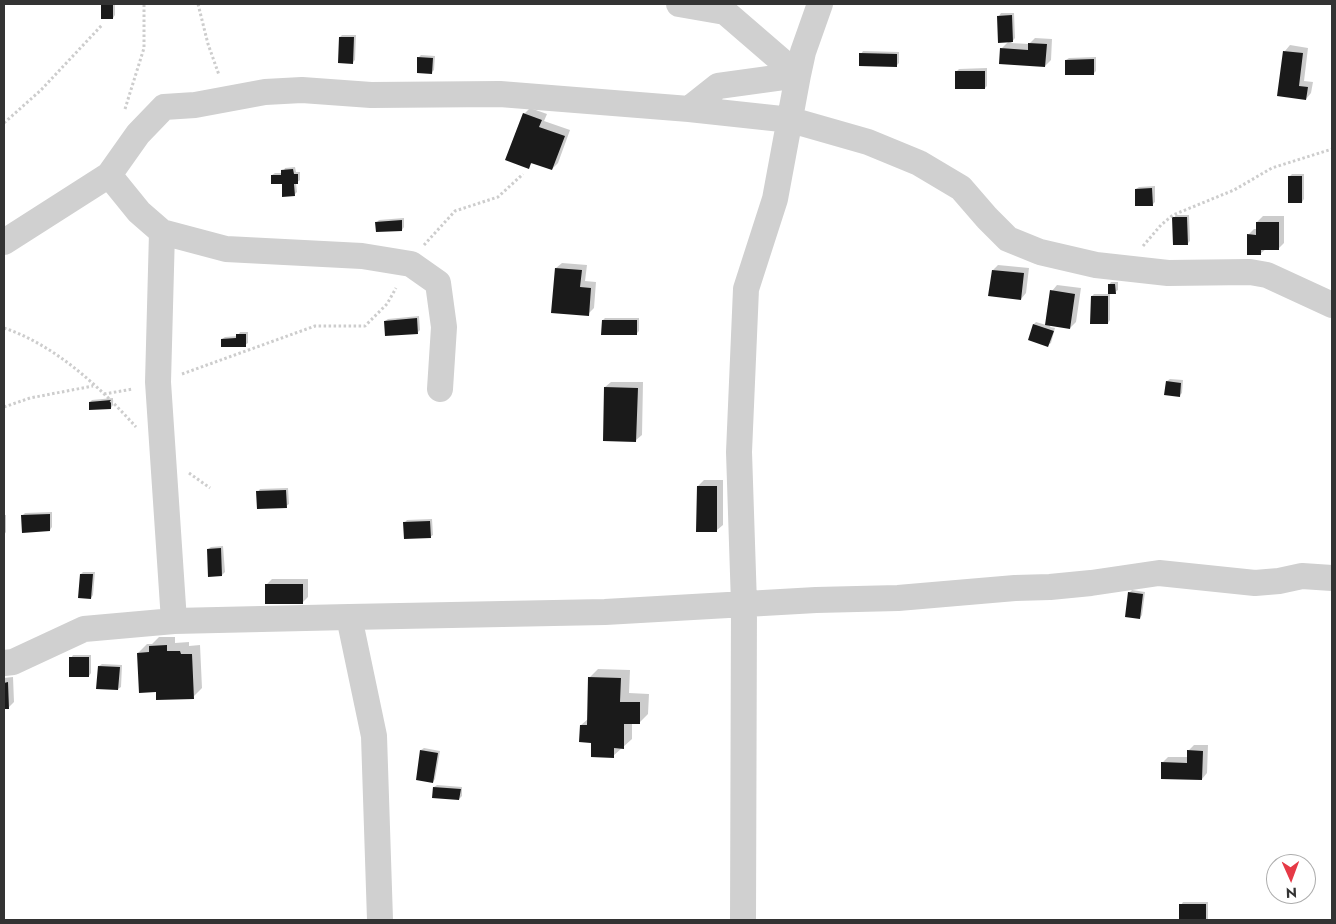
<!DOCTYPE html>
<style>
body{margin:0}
#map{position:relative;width:1336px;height:924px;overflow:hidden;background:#fff;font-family:Jost,sans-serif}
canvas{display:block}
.frame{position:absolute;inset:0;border:5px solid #333;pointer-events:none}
.north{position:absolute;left:1266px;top:854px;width:50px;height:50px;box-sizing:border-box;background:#fff;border:1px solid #adadad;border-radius:50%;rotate:178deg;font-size:14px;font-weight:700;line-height:20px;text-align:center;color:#333}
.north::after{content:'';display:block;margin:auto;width:18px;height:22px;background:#e63946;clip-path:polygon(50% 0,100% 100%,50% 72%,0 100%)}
</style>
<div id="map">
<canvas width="1336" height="924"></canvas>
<div class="frame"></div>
<div class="north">N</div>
</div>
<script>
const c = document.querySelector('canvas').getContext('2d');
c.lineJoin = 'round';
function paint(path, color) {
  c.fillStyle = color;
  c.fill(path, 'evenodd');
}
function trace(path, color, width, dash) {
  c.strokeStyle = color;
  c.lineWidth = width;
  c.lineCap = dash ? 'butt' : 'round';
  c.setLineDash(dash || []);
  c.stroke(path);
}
paint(new Path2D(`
 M103,4H115V15L113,18H103Z
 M1001,13H1014L1015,38L1011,43L1029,44L1035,38L1052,39L1051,60L1045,66L1002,48L1009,41L999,16Z
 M342,35H356L355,60L352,63L340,37Z
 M1290,45L1308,48L1304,81L1313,82L1311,93L1306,99L1278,95L1285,51Z
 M863,51L899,52V63L896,66L861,54Z
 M421,55L435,56L434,70L432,72L418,58Z
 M1096,57V71L1093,74L1066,60L1069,58Z
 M987,68V86L985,88L957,71L959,69Z
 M530,108L547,114L544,121L570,130L558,163L552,169L533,162L528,167L524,114Z
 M295,167L296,172H300V180L296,183L297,192L294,195L284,183L272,175L275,173H283L285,168Z
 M1292,174H1304V199L1302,202L1289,177Z
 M1155,186V202L1152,205L1136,189L1139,187Z
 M1176,215H1189L1190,241L1187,244L1174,218Z
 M1263,216H1284V243L1278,249H1266L1260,254L1248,235L1254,229H1257V222Z
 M404,218V227L402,230L377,222L379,220Z
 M562,263L587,265L585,281L596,282L594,308L588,314L556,268Z
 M998,265L1029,268L1026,293L1021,299L993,270Z
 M1111,282H1118V290L1115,292L1110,293V320L1108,323L1092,296L1094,294H1109V285Z
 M1057,285L1081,288L1076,322L1070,328L1051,325L1050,327L1055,328L1051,343L1048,345L1034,324L1036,322L1046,325L1052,291Z
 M419,316L420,330L417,333L385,321L388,319Z
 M605,318H639V331L636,334L603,320Z
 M240,332H248V343L245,345L222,339L225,337L238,336Z
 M1170,379L1183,380L1182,393L1179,396L1167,381Z
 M611,382H643L642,435L636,440L605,387Z
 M113,398V405L111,408L90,402L92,400Z
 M704,480H723V525L717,530L698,486Z
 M288,488L289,504L286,506L258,492L260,489Z
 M52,512V527L50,530L23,515L25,513Z
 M4,515H6V532L4,535Z
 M432,519L433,535L430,537L404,523L407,520Z
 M223,546L225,572L222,575L208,549L211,547Z
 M83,572H95L93,595L91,598L81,574Z
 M272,579H308V597L302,603L266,585Z
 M1132,590L1145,592L1142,615L1140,618L1129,593Z
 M159,637H175V643L189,642V646L200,645L202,688L193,697L157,690L138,653L147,644H152Z
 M73,655H91V673L89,676L71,658Z
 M102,664L122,665L121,687L118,689L99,666Z
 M598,669L630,670L629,693L649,694L648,714L639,723H632V739L613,756L592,742L581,725L588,719L589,678Z
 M13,677L14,702L8,708H4V678Z
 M1194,745H1208L1207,773L1202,779L1163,762L1168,757H1188V751Z
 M424,748L440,751L435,779L433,782L421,750Z
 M437,785L462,787V796L459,799L434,787Z
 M1183,902H1208V920H1181V905Z`), '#0003');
paint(new Path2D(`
 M101,4H113V19H101Z
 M1012,15L1013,42L998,43L997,16Z
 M339,37H354L353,64L338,63Z
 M1028,43L1047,44L1045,67L999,64L1000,48L1028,50Z
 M1283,51L1303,53L1299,86L1308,87L1306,100L1277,96Z
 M859,53L897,54V67L859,66Z
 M417,57L433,58L432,74L417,73Z
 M1094,59V75H1065V60Z
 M955,71H985V89H955Z
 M523,113L542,120L539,127L565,136L552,170L531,163L529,169L505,160Z
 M293,169L294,174H298V184H294L295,196L282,197V184H271V175H281V170Z
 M1288,176H1302V203H1288Z
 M1152,188L1153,206H1135V189Z
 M1172,217H1187L1188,245H1173Z
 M402,220V231L376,232L375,222Z
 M1256,222H1279V250H1261V255H1247V234L1256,235Z
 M555,268L582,270L580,287L591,288L589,316L551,313Z
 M992,270L1024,273L1021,300L988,296Z
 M1108,284H1115L1116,294H1108Z
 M1050,290L1075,294L1070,329L1045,325Z
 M1091,296H1108V324H1090Z
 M417,318L418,334L385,336L384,321Z
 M602,320H637V335H601Z
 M1033,324L1054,331L1048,347L1028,340Z
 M236,334H246V347H221V339L236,338Z
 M1166,381L1181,383L1180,397L1164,395Z
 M604,387L638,388L636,442L603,441Z
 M111,400V409L89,410V402Z
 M697,486H717V532H696Z
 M286,490L287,508L257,509L256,491Z
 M50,514V531L22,533L21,515Z
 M430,521L431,538L404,539L403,522Z
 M221,548L222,576L208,577L207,549Z
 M80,574H93L91,599L78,598Z
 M265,584H303V604H265Z
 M1128,592L1143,594L1140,619L1125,617Z
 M167,645V651H180L181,654H192L194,699L156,700V692L139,693L137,653L149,652V646Z
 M69,657H89V677H69Z
 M98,666L120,667L118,690L96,689Z
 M588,677L621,678L620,702H640V724H624V749L614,748V758L591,757V743L579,742L580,725H587Z
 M8,682L9,709H4V683Z
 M420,750L438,753L433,783L416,780Z
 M1187,750L1203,751L1202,780L1161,779V762L1187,763Z
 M433,787L461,789L459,800L432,798Z
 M1179,904H1206V920H1179Z`), '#1a1a1a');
trace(new Path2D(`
 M198,4L208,44L219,75
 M125,109L144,48V4
 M4,123L41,90L102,25
 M424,245L455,211L498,197L523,174
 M1143,246L1161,225L1173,215L1234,190L1272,168L1332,149
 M4,328C55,345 100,387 136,427
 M182,374L315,326H365L387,304L396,288
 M104,394L133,389
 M4,407L30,398L93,386
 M189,473L210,488`), '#cdcdcd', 3, [2.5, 2.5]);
trace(new Path2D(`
 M679,4L725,12L798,75L775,199L746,289L739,452L744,604L743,920
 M689,109L718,86L798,75L803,52L820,4
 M109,175L139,212L162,232L158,382L174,621L349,617L374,736L380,920
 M162,232L226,249L362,256L411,264L438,283L444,327L440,389
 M4,242L109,175L138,134L164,107L195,105L265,92L302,90L371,95L500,94L689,109L791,120L868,142L919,163L961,188L987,218L1008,239L1040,252L1096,265L1168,273L1250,272L1267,275L1332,305
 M349,617L605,612L816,600L898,598L1015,588L1050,587L1091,583L1159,573L1255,583L1279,581L1302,576L1332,578
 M4,663L13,662L84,629L174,621`), '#d0d0d0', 26);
</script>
